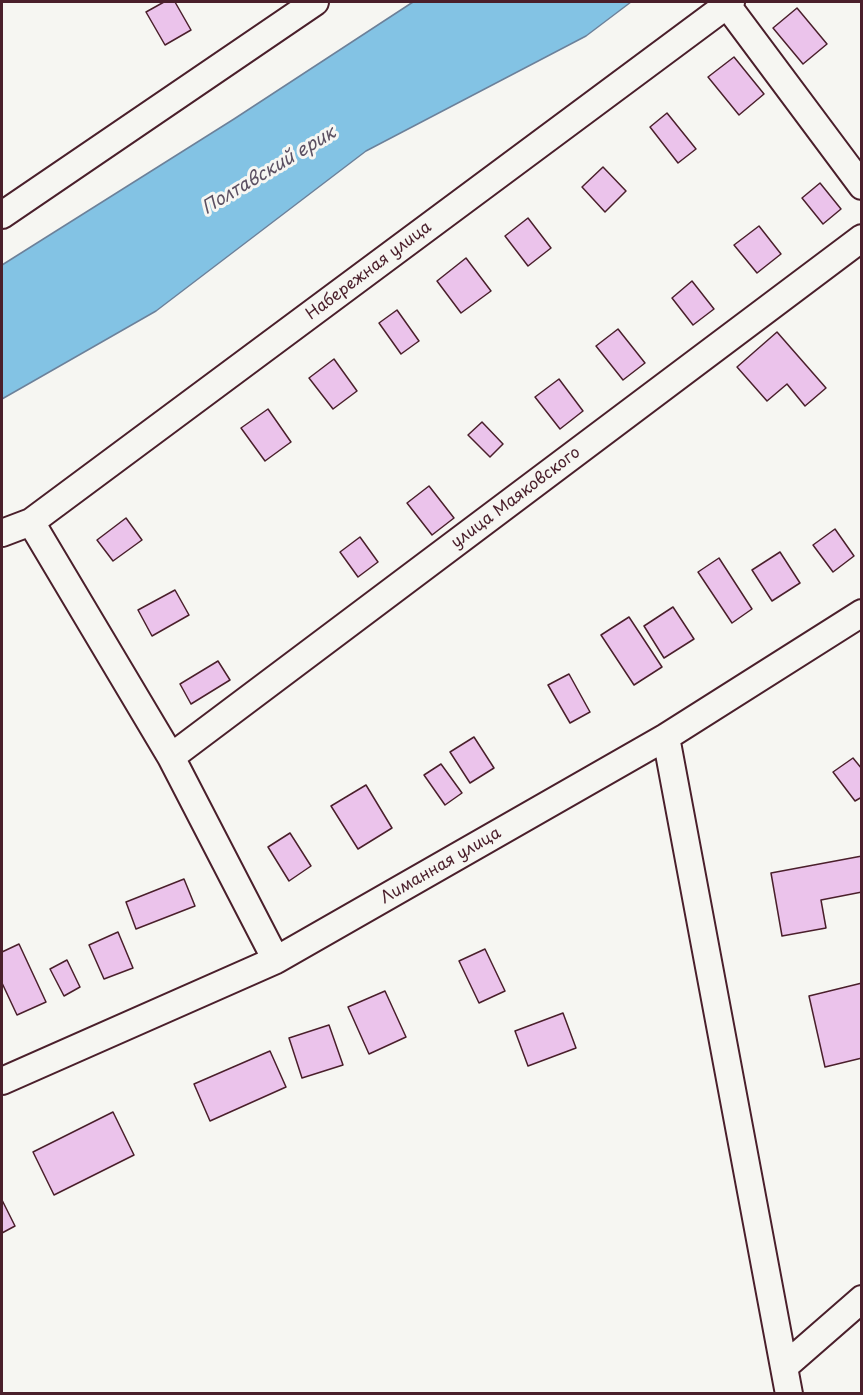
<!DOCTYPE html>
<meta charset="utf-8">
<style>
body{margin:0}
#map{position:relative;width:863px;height:1395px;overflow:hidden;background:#f6f6f2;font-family:"Playpen Sans",sans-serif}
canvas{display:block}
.frame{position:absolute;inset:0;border:3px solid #4a1f2b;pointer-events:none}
</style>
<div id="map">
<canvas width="863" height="1395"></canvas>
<div class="frame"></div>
</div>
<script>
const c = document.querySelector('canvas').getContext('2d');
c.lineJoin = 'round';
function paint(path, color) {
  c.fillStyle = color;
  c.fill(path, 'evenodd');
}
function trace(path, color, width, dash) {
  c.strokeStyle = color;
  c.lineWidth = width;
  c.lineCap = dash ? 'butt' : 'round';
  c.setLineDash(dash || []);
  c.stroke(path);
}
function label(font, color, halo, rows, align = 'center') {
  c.font = font + ' "Playpen Sans",sans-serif';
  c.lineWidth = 6;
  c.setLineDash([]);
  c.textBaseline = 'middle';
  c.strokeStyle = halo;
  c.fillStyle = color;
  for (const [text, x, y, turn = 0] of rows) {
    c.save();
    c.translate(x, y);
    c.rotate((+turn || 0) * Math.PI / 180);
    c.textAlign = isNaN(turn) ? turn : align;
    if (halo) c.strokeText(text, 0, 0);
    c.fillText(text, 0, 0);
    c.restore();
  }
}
const water = new Path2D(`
 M413,2H631L586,36L366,151L156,311L2,399V265L234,119Z`);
paint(water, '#83c3e4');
trace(water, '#6c819a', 1.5);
const building = new Path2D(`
 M164,2H175L191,30L165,45L146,12Z
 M797,8L827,44L803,64L773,28Z
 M734,57L764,94L739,115L708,77Z
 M667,113L696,149L678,163L650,127Z
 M603,167L626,191L605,212L582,187Z
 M820,183L841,209L823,224L802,198Z
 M528,218L551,248L528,266L505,236Z
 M759,226L781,254L757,273L734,245Z
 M466,258L491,291L461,313L437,281Z
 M692,281L714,309L693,325L672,298Z
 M397,310L419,341L401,354L379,323Z
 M618,329L645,363L623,380L596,346Z
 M777,332L826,388L805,406L787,384L767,401L737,367Z
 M334,359L357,391L333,409L309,378Z
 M559,379L583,411L560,429L535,397Z
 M268,409L291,442L265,461L241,428Z
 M482,422L503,444L490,457L468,435Z
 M429,486L454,518L432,535L407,503Z
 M126,518L142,540L113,561L97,540Z
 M835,529L854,556L833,572L813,545Z
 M360,537L378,562L358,577L340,552Z
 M780,552L800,583L772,601L752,570Z
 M719,558L752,609L732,623L698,572Z
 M175,590L189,615L152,636L138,610Z
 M673,607L694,639L664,658L644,626Z
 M629,617L662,667L634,685L601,635Z
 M218,661L230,680L191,704L180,684Z
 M569,674L590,712L570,723L548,685Z
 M474,737L494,768L470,783L450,752Z
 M853,758L862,769V797L855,801L833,772Z
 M441,764L462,793L445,805L424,775Z
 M366,785L392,828L358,849L331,806Z
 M290,833L311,866L289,881L268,847Z
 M862,856V892L821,900L826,928L782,936L771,873Z
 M184,879L195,906L136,929L126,902Z
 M118,932L133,968L104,979L89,945Z
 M19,944L46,1002L17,1015L2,983V952Z
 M485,949L505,991L479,1003L459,961Z
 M67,960L80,987L64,996L50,969Z
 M862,983V1058L825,1067L809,996Z
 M385,991L406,1037L369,1054L348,1007Z
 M563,1013L576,1048L528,1066L515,1031Z
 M329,1025L343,1065L302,1078L289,1038Z
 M270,1051L286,1087L210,1121L194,1084Z
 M113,1112L134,1155L54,1195L33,1152Z
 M2,1200L15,1226L2,1233Z`);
paint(building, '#ebc3eb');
trace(building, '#4a1f2b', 1.5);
const minor = new Path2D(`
 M727,5L862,186
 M2,215L315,2
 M31,522L171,757L276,960
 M2,533L31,522L731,2
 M666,737L789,1394
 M171,757L862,238
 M2,1081L276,960L666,737L862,613
 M784,1367L862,1299`);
trace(minor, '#4a1f2b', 30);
trace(minor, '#f6f6f2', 26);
label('16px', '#4a1f2b', '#f6f6f2', [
 ["Набережная улица",369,271,-37],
 ["улица Маяковского",516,498,-37],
 ["Лиманная улица",441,866,-30]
]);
label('italic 18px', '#5b5062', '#f6f6f2', [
 ["Полтавский ерик",269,171,-31]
]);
</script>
